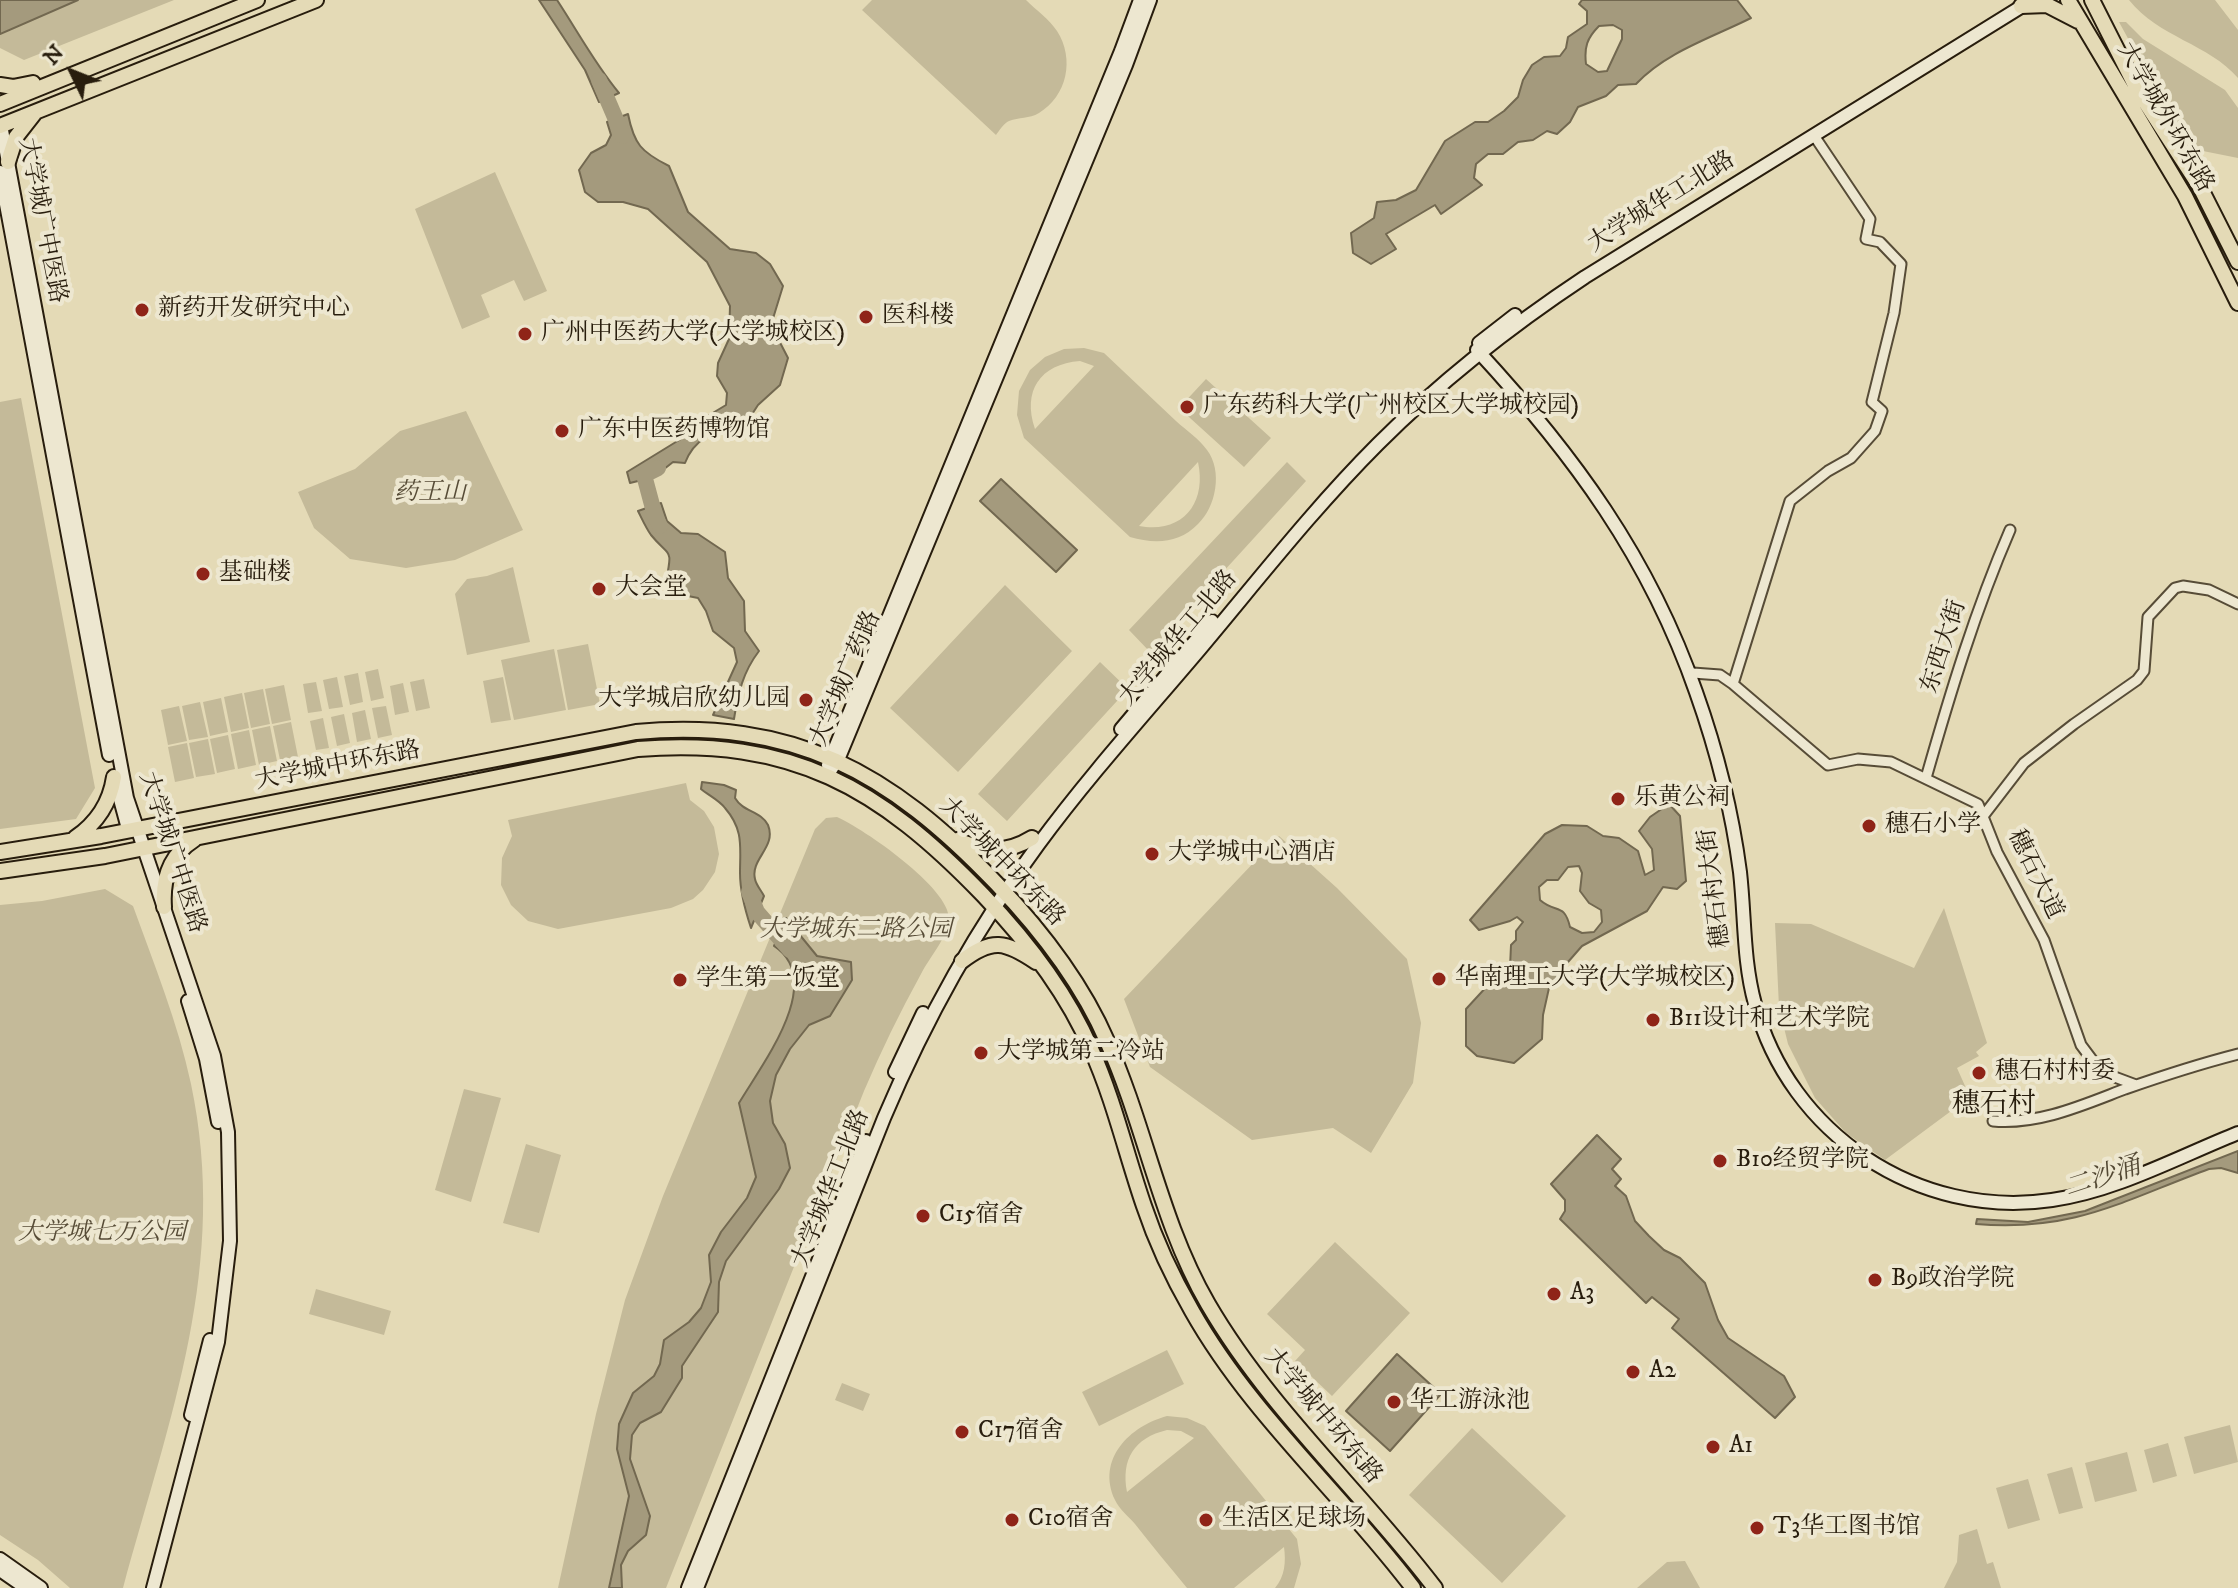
<!DOCTYPE html>
<meta charset="utf-8">
<style>
body{margin:0}
#map{position:relative;width:2238px;height:1588px;overflow:hidden;background:#e4dab6;font-family:"IM FELL DW Pica",serif}
canvas{display:block}
.north{position:absolute;left:32px;top:32px;width:80px;height:80px;-webkit-text-stroke:6px #ede7d0;paint-order:stroke;rotate:313deg;font-size:22px;font-weight:700;line-height:32px;text-align:center;color:#281d0d}
.north::after{content:'';display:block;margin:auto;width:28px;height:36px;background:#281d0d;clip-path:polygon(50% 0,100% 100%,50% 72%,0 100%)}
</style>
<div id="map">
<canvas width="2238" height="1588"></canvas>
<div class="north">N</div>
</div>
<script>
const c = document.querySelector('canvas').getContext('2d');
c.lineJoin = 'round';
function paint(path, color) {
  c.fillStyle = color;
  c.fill(path, 'evenodd');
}
function trace(path, color, width, dash) {
  c.strokeStyle = color;
  c.lineWidth = width;
  c.lineCap = dash ? 'butt' : 'round';
  c.setLineDash(dash || []);
  c.stroke(path);
}
function label(font, color, halo, rows, align = 'center') {
  c.font = font + ' "IM FELL DW Pica","Noto Serif SC",serif';
  c.lineWidth = 8;
  c.setLineDash([]);
  c.textBaseline = 'middle';
  c.strokeStyle = halo;
  c.fillStyle = color;
  for (const [text, x, y, turn = 0] of rows) {
    c.save();
    c.translate(x, y);
    c.rotate((+turn || 0) * Math.PI / 180);
    c.textAlign = isNaN(turn) ? turn : align;
    if (halo) c.strokeText(text, 0, 0);
    c.fillText(text, 0, 0);
    c.restore();
  }
}
paint(new Path2D(`
 M78,0H174L24,60L0,48V34Z
 M872,0H1026C1036,10 1049,19 1057,31C1075,59 1067,96 1039,113C1029,119 1019,117 1009,121C1004,123 999,131 996,135L862,10Z
 M2129,0H2215L2238,30V78C2209,44 2158,37 2129,0Z
 M2119,22H2126L2143,39L2225,90L2238,108V158L2188,148Z
 M495,172L547,291L524,301L514,280L481,295L490,317L462,329L415,209Z
 M1084,348L1104,353C1128,376 1152,398 1176,421C1186,430 1199,439 1207,450C1223,471 1216,507 1198,524C1179,544 1154,544 1130,537L1024,438L1017,415L1019,391L1030,370L1045,357L1064,349ZM1080,361L1094,366L1035,429C1022,391 1040,364 1080,361ZM1198,462C1207,504 1182,534 1139,526Z
 M1206,379L1271,438L1244,467L1179,408Z
 M21,398L95,788L76,819L0,829V402Z
 M466,411L523,530L455,560L406,568L350,559L314,528L298,492L355,469L400,431Z
 M1287,462L1306,481L1150,652L1129,630Z
 M513,567L530,642L467,655L455,594L467,579L487,576Z
 M1005,585L1072,651L958,772L890,708Z
 M588,644L600,704L568,710L557,650Z
 M554,649L566,710L514,720L501,660Z
 M1100,662L1128,689L1007,821L978,794Z
 M378,669L384,698L371,701L365,672Z
 M358,673L363,702L350,705L344,676Z
 M337,677L343,707L329,709L323,680Z
 M503,677L511,720L491,723L483,681Z
 M424,679L430,708L416,711L410,682Z
 M316,682L322,711L308,713L303,684Z
 M403,683L409,712L395,715L390,686Z
 M284,685L291,720L272,724L265,689Z
 M263,689L270,724L251,728L244,693Z
 M242,693L249,728L231,732L224,697Z
 M221,698L228,732L210,736L203,702Z
 M200,702L208,737L189,740L182,706Z
 M179,706L187,741L168,745L161,710Z
 M386,706L392,735L378,738L372,708Z
 M365,710L371,739L357,742L352,713Z
 M344,714L350,743L337,746L331,717Z
 M323,718L329,748L316,750L310,721Z
 M291,722L298,757L280,760L273,726Z
 M270,726L277,761L259,765L252,730Z
 M249,730L256,765L238,769L231,734Z
 M228,735L235,769L217,773L210,739Z
 M208,739L215,774L196,777L189,743Z
 M187,743L194,778L175,782L168,747Z
 M686,783L690,800L704,811L714,827L719,854L715,872L703,890L693,899L671,908L558,929L528,921L511,905L501,885L502,858L512,836L508,820Z
 M837,817C864,829 950,888 949,919C948,937 929,958 921,974C900,1012 881,1051 864,1091L666,1588H558L596,1414L625,1300L663,1196L815,829L826,818Z
 M1279,836L1337,888L1407,959L1421,1023L1413,1083L1371,1153L1333,1128L1252,1140L1150,1067L1124,999Z
 M105,889L133,906C154,964 178,1023 191,1084C229,1265 170,1416 123,1588H70L38,1560L0,1535V905L42,901Z
 M1944,908L1987,1043L1976,1052L1979,1056L1957,1068L1970,1097L1885,1160L1846,1133L1815,1098L1788,1044L1779,1007L1775,923L1811,924L1914,968Z
 M464,1089L501,1098L471,1202L435,1190Z
 M526,1144L561,1155L539,1233L503,1223Z
 M1335,1242L1410,1313L1332,1396L1295,1361L1305,1350L1267,1314Z
 M316,1289L391,1311L384,1335L309,1314Z
 M1167,1350L1184,1384L1099,1426L1082,1392Z
 M842,1383L870,1394L863,1411L835,1400Z
 M1167,1416L1187,1418L1205,1426L1297,1539L1301,1564L1294,1588H1275C1285,1576 1286,1562 1284,1547L1234,1588H1187C1170,1567 1152,1546 1135,1524C1129,1517 1119,1509 1115,1500C1096,1459 1130,1426 1167,1416ZM1167,1430L1181,1431L1194,1438L1127,1492C1121,1459 1134,1438 1167,1430Z
 M2230,1425L2238,1462L2194,1474L2184,1437Z
 M1472,1428L1566,1516L1502,1583L1409,1495Z
 M2168,1443L2177,1476L2153,1483L2144,1450Z
 M2127,1452L2137,1491L2095,1502L2085,1463Z
 M2072,1467L2083,1508L2059,1514L2047,1474Z
 M2028,1479L2040,1520L2008,1529L1996,1488Z
 M1977,1529L1987,1564L1993,1562L2001,1588H1944L1957,1562L1959,1535Z
 M1685,1561L1700,1588H1637L1667,1562Z`), '#c4ba99');
const water = new Path2D(`
 M0,0H78L0,34Z
 M539,0H557C578,32 595,64 619,93L599,102L585,70Z
 M1582,0H1737L1751,18C1711,38 1666,52 1636,84L1618,85L1606,96L1578,107L1570,122L1557,134L1547,131L1533,140L1518,142L1503,154H1488L1476,164L1474,178L1482,185L1441,214L1435,205L1386,234L1396,249L1371,264L1353,253L1351,233L1374,218L1377,202L1396,200L1416,190L1445,141L1475,122H1488L1504,111L1518,97L1523,80L1532,65L1544,57L1560,56L1566,48L1568,37L1587,24V11L1579,4ZM1613,25L1622,30V39L1607,71L1598,72L1586,64C1584,47 1587,38 1599,26Z
 M628,114C634,144 641,152 669,166L688,212L730,249L756,253L770,264L783,286L771,325L788,358L780,385L758,405L747,422C719,431 696,434 685,463L673,462L654,477L630,483L627,472L684,437L701,420L726,405L727,393L717,376L718,363L729,339L730,306L707,262L648,209L623,202H598L585,192L579,170L591,153L606,145L611,135L607,122Z
 M1001,479L1077,550L1056,572L980,501Z
 M661,503L667,521L681,533L698,534L725,552L728,578L744,601L745,631L759,651C743,672 738,693 734,719L713,715L737,662L734,648L713,631L706,611L698,598L678,594L666,581C673,547 670,558 651,535C646,528 642,519 638,511Z
 M702,782L724,785L736,790L735,798C743,812 761,811 768,825C777,847 750,859 755,879C756,885 761,890 764,896L751,928C745,910 740,892 740,873C740,847 744,830 725,808C719,800 708,795 701,789Z
 M1669,804L1680,816L1686,881L1677,889L1663,887L1647,911L1582,946L1568,962L1549,988L1543,1015L1542,1039L1514,1063L1477,1056L1466,1046V1009L1489,984L1481,975L1491,967L1510,968L1511,945L1516,940V931L1523,922L1517,917L1510,921L1479,930L1470,920L1545,834L1562,825L1587,826L1603,836L1619,838L1638,851L1645,875L1654,870L1652,849L1639,831L1650,817ZM1579,866L1582,873L1580,891L1589,903L1601,910L1602,922L1594,932L1582,933L1570,927C1564,902 1556,914 1540,900L1539,887L1547,880H1558L1568,867Z
 M786,918L817,956L851,962L852,980L830,1016L809,1025L790,1049L776,1075L770,1101L773,1123L785,1144L790,1168L779,1189L726,1261L719,1282L718,1312L682,1366V1378L661,1412L640,1423L632,1435L630,1459L650,1516L646,1535L628,1551L621,1565L622,1588H609L629,1496L617,1449L619,1424L633,1393L654,1376L660,1364L664,1340L689,1322L701,1308L711,1282L709,1255L721,1232L747,1198L756,1177L739,1103C762,1064 827,981 774,946Z
 M1597,1135L1621,1159L1612,1169L1621,1179L1615,1186L1626,1196L1635,1221L1649,1236L1664,1250L1680,1258L1705,1283L1718,1320L1728,1338L1784,1376L1795,1397L1775,1418L1672,1328L1679,1319L1652,1297L1646,1303L1560,1219L1565,1211V1200L1551,1184Z
 M2238,1151V1173L2221,1168L2209,1169C2122,1201 2074,1232 1976,1224L1977,1219L2028,1222L2085,1211Z
 M1397,1354L1441,1394L1390,1451L1346,1411Z`);
paint(water, '#a49a7d');
trace(water, '#726850', 2);
trace(new Path2D(`
 M599,80L623,136
 M658,468L644,475L655,516L660,526
 M749,892L757,912L790,950`), '#a49a7d', 16);
const street = new Path2D(`
 M1817,140L1870,219L1866,239L1880,242L1901,264L1894,313L1872,402L1882,411L1875,431L1851,458L1828,471L1790,501L1733,684L1828,765L1858,759L1891,762L1978,804L1997,852L2044,940L2081,1045L2093,1061L2112,1076L2136,1085
 M1693,673L1720,675L1733,684
 M1926,778C1950,694 1975,611 2010,530
 M1984,815L2024,763L2074,724L2137,680L2144,671L2148,617L2175,588L2183,586L2209,590L2238,604
 M1993,1121C2039,1125 2083,1105 2125,1089C2162,1076 2199,1064 2238,1054`);
const secondary = new Path2D(`
 M1,125L127,798L214,1056L228,1132L230,1241L218,1342L153,1588
 M0,172L109,755
 M1479,343L1515,315
 M1477,350C1573,454 1649,557 1696,692C1717,751 1732,811 1740,872C1745,916 1743,961 1755,1004C1789,1133 1918,1220 2052,1200C2116,1191 2178,1157 2238,1133
 M1121,729L1212,621
 M828,765L1121,51L1140,0
 M827,776L840,755L1126,65L1150,0
 M114,777L127,825
 M188,1001L206,1059L218,1122
 M895,1072L923,1013
 M191,1415L210,1340
 M0,1559L41,1588
 M0,1570L26,1588
 M688,1588L866,1141
 M697,1588L884,1118C925,1021 975,930 1038,845C1088,777 1145,714 1200,649C1258,580 1314,508 1378,444C1441,381 1511,326 1585,277L2029,2`);
const primary = new Path2D(`
 M2068,0L2185,196L2238,303
 M2092,0L2138,91L2200,187L2238,262
 M2021,6L2047,5L2078,21
 M0,85L13,87L33,83
 M0,104L257,0
 M0,126L316,0
 M8,162L16,137L34,114
 M75,838C97,823 110,804 114,777
 M957,840C985,852 1006,854 1032,838
 M0,852L101,836L636,732C794,718 890,772 996,883C1041,930 1081,981 1107,1041C1146,1128 1160,1221 1208,1304C1269,1409 1362,1492 1435,1588
 M0,871L105,856L638,749C792,737 879,787 983,895C1027,941 1066,991 1091,1049C1114,1100 1126,1154 1144,1206C1156,1242 1173,1278 1192,1311C1250,1414 1342,1494 1413,1588
 M164,907C162,878 170,855 195,839
 M962,961C992,938 1005,941 1036,962`);
trace(street, '#574c37', 13);
trace(secondary, '#281d0d', 16);
trace(primary, '#281d0d', 18);
trace(street, '#ede7d0', 9);
trace(secondary, '#ede7d0', 12);
trace(primary, '#e4dab6', 14);
for (const [x, y, r, color] of [
 [142,310,8,"#8f2418"],
 [866,317,8,"#8f2418"],
 [525,334,8,"#8f2418"],
 [1187,407,8,"#8f2418"],
 [562,431,8,"#8f2418"],
 [203,574,8,"#8f2418"],
 [599,589,8,"#8f2418"],
 [806,700,8,"#8f2418"],
 [1618,799,8,"#8f2418"],
 [1869,826,8,"#8f2418"],
 [1152,854,8,"#8f2418"],
 [1439,979,8,"#8f2418"],
 [680,980,8,"#8f2418"],
 [1653,1020,8,"#8f2418"],
 [981,1053,8,"#8f2418"],
 [1979,1073,8,"#8f2418"],
 [1720,1161,8,"#8f2418"],
 [923,1216,8,"#8f2418"],
 [1875,1280,8,"#8f2418"],
 [1554,1294,8,"#8f2418"],
 [1633,1372,8,"#8f2418"],
 [1394,1402,8,"#8f2418"],
 [962,1432,8,"#8f2418"],
 [1713,1447,8,"#8f2418"],
 [1012,1520,8,"#8f2418"],
 [1206,1520,8,"#8f2418"],
 [1757,1528,8,"#8f2418"]
]) {
  const dot = new Path2D();
  dot.arc(x, y, r, 0, 2 * Math.PI);
  c.fillStyle = color;
  c.fill(dot);
  trace(dot, '#ede7d0', 3);
}
label('24px', '#281d0d', '#ede7d0', [
 ["大学城外环东路",2164,118,60],
 ["大学城华工北路",1662,203,-32],
 ["大学城广中医路",41,221,79],
 ["大学城华工北路",1179,639,-50],
 ["东西大街",1945,647,-72],
 ["大学城广药路",847,679,-67],
 ["大学城中环东路",338,767,-11],
 ["大学城广中医路",171,853,72],
 ["大学城中环东路",1001,863,46],
 ["穗石大道",2034,875,64],
 ["穗石村大街",1716,888,-97],
 ["大学城华工北路",832,1189,-68],
 ["大学城中环东路",1322,1417,50]
]);
label('24px', '#281d0d', '#ede7d0', [
 ["新药开发研究中心",158,310],
 ["医科楼",882,317],
 ["广州中医药大学(大学城校区)",541,334],
 ["广东药科大学(广州校区大学城校园)",1203,407],
 ["广东中医药博物馆",578,431],
 ["基础楼",219,574],
 ["大会堂",615,589],
 ["大学城启欣幼儿园",790,700,"right"],
 ["乐黄公祠",1634,799],
 ["穗石小学",1885,826],
 ["大学城中心酒店",1168,854],
 ["华南理工大学(大学城校区)",1455,979],
 ["学生第一饭堂",696,980],
 ["B11设计和艺术学院",1669,1020],
 ["大学城第二冷站",997,1053],
 ["穗石村村委",1995,1073],
 ["B10经贸学院",1736,1161],
 ["C15宿舍",939,1216],
 ["B9政治学院",1891,1280],
 ["A3",1570,1294],
 ["A2",1649,1372],
 ["华工游泳池",1410,1402],
 ["C17宿舍",978,1432],
 ["A1",1729,1447],
 ["C10宿舍",1028,1520],
 ["生活区足球场",1222,1520],
 ["T3华工图书馆",1773,1528]
], 'left');
label('italic 24px', '#574c37', '#ede7d0', [
 ["药王山",430,494],
 ["大学城东二路公园",856,931],
 ["大学城七万公园",102,1234]
]);
label('italic 26px', '#534934', '#ede7d0', [
 ["二沙涌",2103,1179,-18]
]);
label('28px', '#281d0d', '#ede7d0', [
 ["穗石村",1994,1106]
]);
</script>
